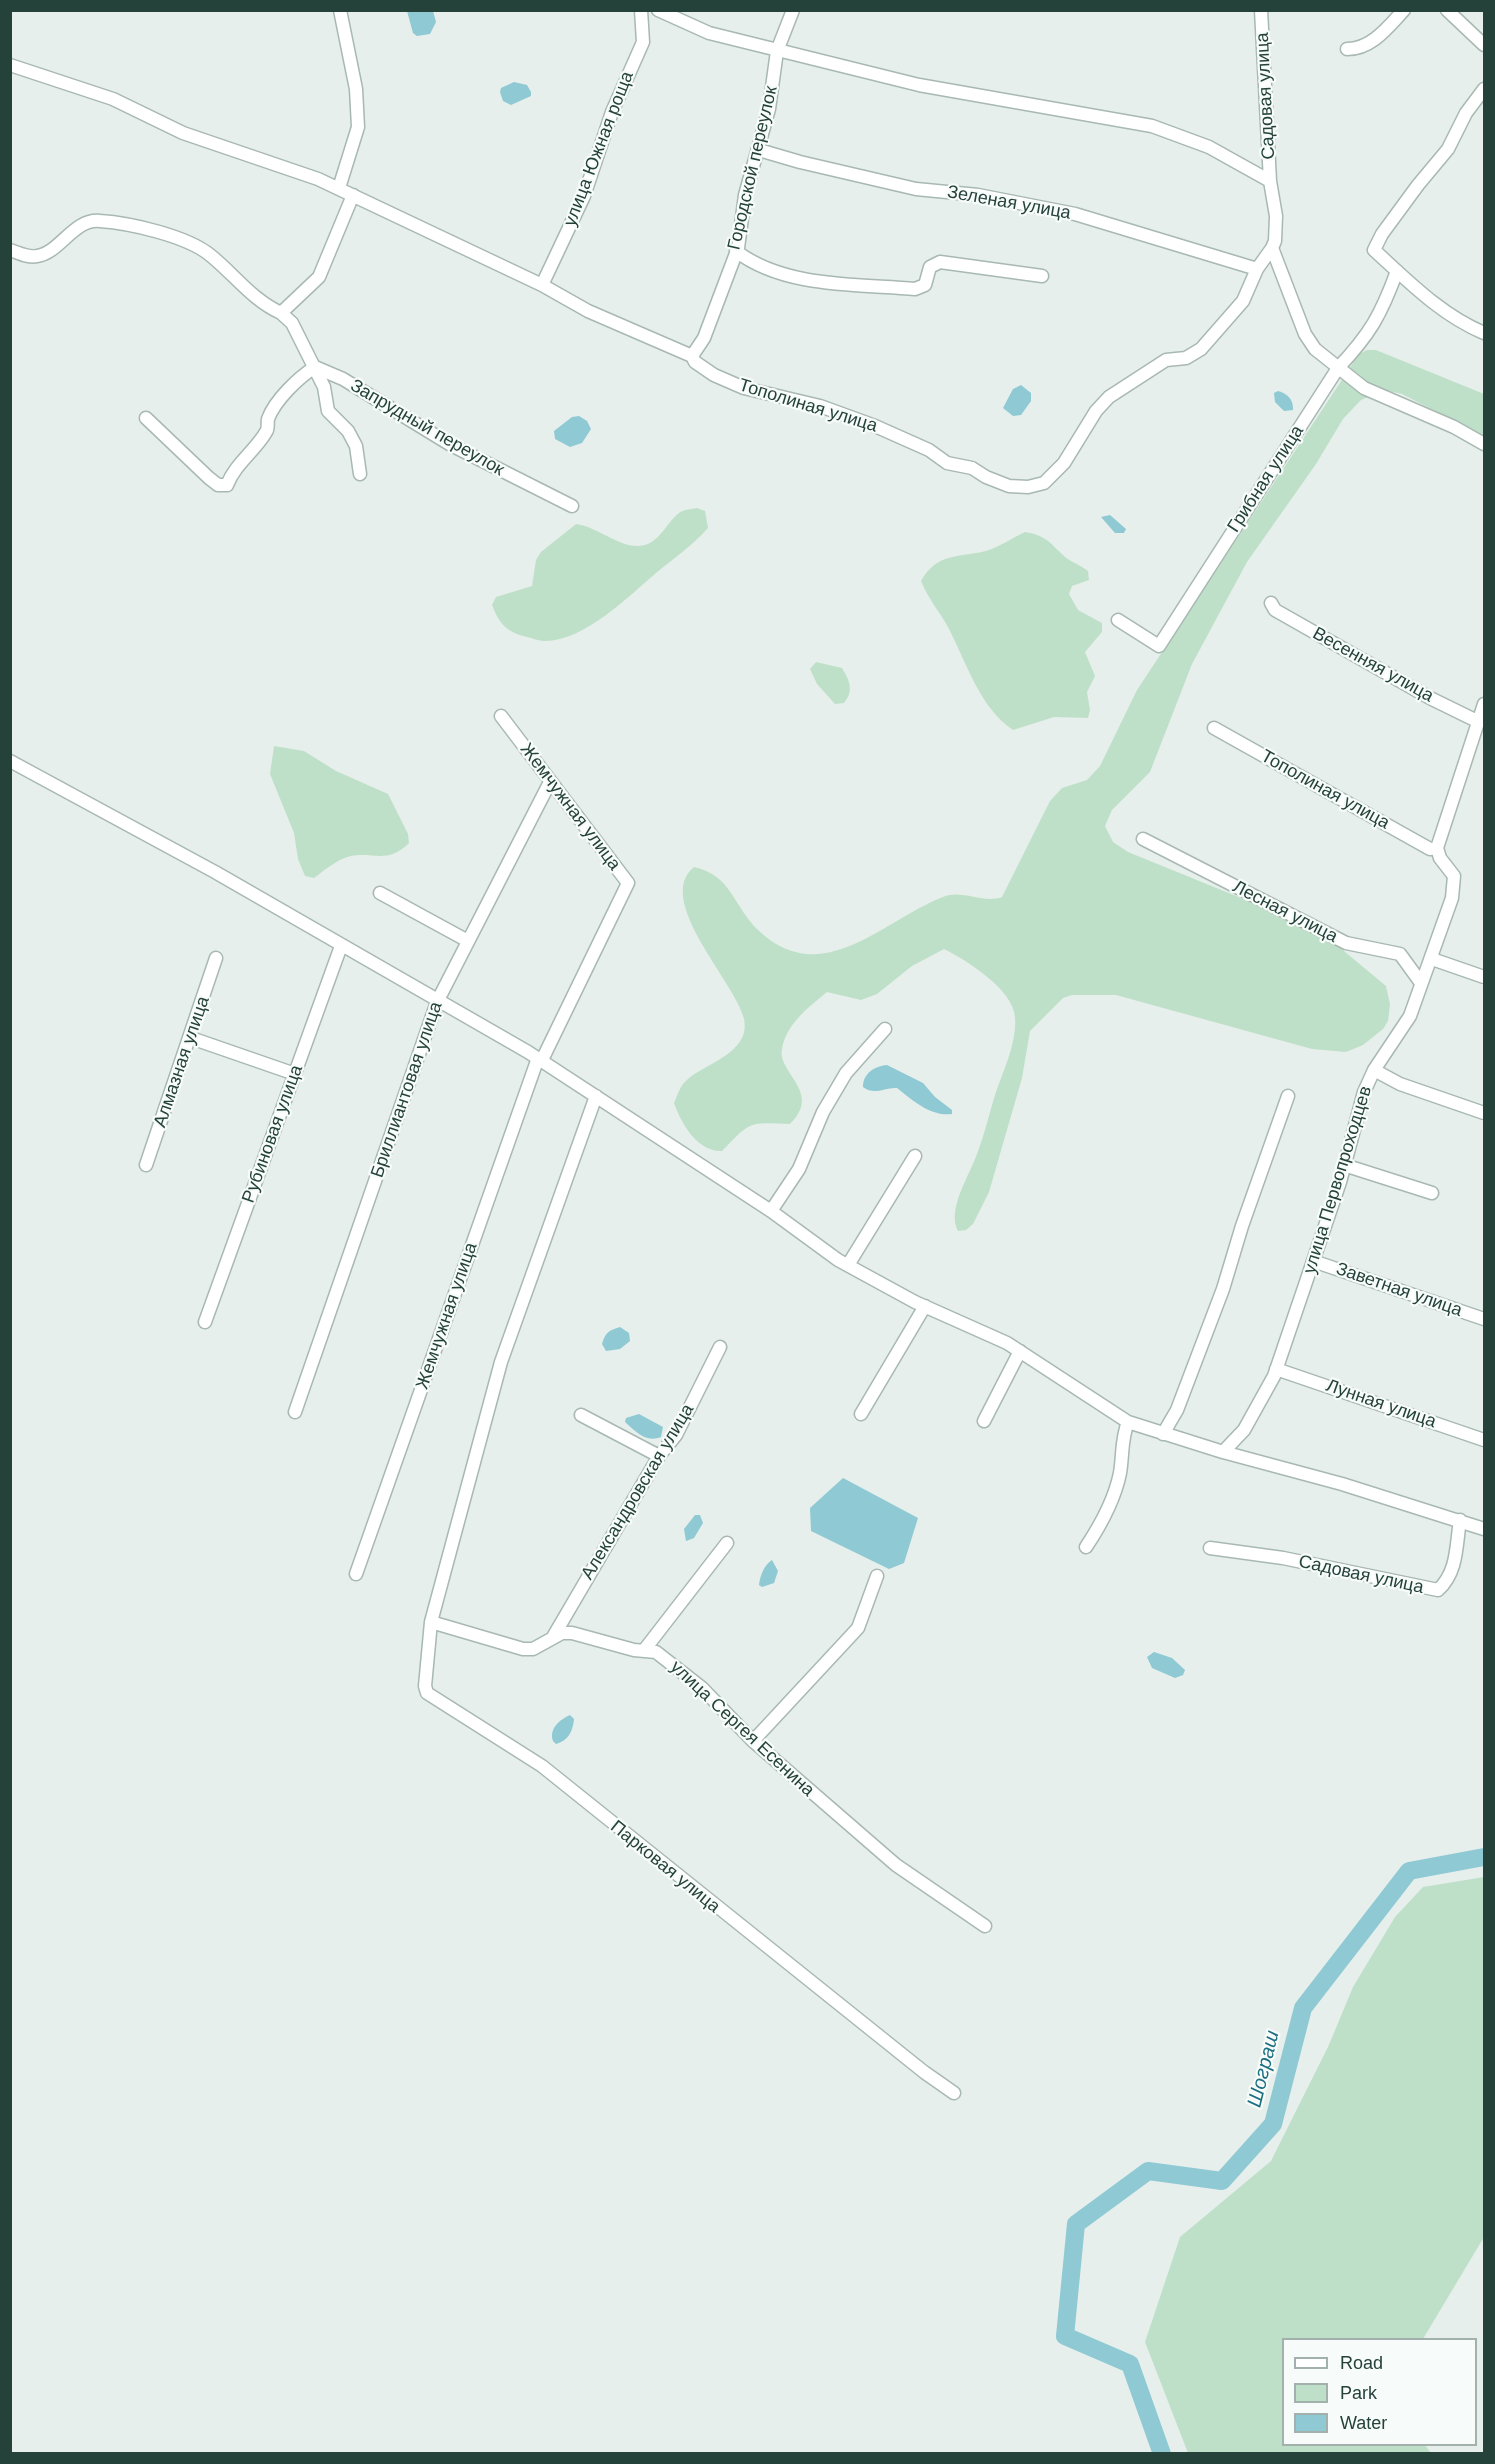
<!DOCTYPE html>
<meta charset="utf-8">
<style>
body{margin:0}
#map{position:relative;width:1495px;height:2464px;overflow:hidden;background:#e6efeb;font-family:Helvetica,sans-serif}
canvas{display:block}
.frame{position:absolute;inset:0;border:12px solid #24423a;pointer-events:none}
.legend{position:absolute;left:1282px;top:2338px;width:195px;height:108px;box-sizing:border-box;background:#f7fbf9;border:2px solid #a3b1ad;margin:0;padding:8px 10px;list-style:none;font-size:18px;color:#24423a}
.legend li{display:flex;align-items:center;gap:12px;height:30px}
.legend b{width:30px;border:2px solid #a3b1ad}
</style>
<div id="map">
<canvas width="1495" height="2464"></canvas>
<div class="frame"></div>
<ul class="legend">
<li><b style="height:8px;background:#fff"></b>Road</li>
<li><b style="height:16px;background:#bfe0c8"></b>Park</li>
<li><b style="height:16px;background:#8ec9d4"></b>Water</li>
</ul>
</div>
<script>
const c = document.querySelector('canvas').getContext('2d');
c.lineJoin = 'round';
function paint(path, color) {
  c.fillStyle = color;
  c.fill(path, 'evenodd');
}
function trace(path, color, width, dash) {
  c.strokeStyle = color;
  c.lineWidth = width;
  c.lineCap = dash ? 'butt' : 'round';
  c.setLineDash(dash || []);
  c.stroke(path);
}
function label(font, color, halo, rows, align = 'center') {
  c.font = font + ' Helvetica,sans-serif';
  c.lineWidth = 4.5;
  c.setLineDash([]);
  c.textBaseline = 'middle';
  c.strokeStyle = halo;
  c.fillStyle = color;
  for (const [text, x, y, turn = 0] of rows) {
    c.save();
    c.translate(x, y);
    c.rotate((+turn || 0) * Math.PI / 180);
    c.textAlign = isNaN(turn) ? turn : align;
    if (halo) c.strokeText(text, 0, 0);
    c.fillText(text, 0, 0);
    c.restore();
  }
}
paint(new Path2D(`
 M1367,350H1376L1484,394V436L1402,394L1385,390L1361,400L1343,419L1316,464L1247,562L1192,664L1150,772L1112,810L1105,826L1113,842L1128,852L1300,922L1327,937L1386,986L1390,1004L1388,1021L1383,1029L1363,1045L1346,1052L1312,1049L1116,995H1072L1063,998L1030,1031L1022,1078L989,1192L973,1224L966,1230L958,1231C948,1213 964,1184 972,1166C983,1142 988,1117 996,1092C1004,1069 1017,1042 1015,1017C1013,989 966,960 944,949L912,966L877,994L861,1000L827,992C809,1007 786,1024 782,1049C777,1073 823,1092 790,1124C748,1122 751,1121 722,1151C697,1152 681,1123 674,1103C678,1094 680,1085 688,1079C707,1063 751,1052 744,1019C737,984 653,900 694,867C731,875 733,905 757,929C821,992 883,920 943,897C962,889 983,904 1002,897L1050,801L1062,788L1087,780L1100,766L1137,690L1359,354Z
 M697,508L705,511L708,528C692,546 674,558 656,573C628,597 583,642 544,641C539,641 532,638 527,637C506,632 499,623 492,605L496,597L532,586L536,560L541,552L576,524C598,527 618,547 639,546C659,545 665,524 679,513C683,510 691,509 697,508Z
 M1025,532C1047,536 1049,542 1064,556C1070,562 1081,565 1088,571L1089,580L1072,586L1069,594L1078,610L1102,623V632L1085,652L1095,676L1087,692L1090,710L1088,718L1054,717L1013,730C980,708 967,664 949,629C940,612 928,599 921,581C936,554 957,557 982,552C996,549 1012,538 1025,532Z
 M816,662L842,668C850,681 854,691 844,703L835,704L817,684L810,669Z
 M274,746L304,751L336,771L388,794L408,834L409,843C388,864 375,852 351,856C337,859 325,870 314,878L305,876L298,859L294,833L270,774Z
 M1484,1877V2237L1423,2339L1284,2340V2444L1425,2445L1431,2453H1188L1145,2342L1180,2237L1271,2161L1328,2047L1353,1987L1395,1917L1423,1887Z`), '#bfe0c8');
paint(new Path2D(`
 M407,11H433L436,22L430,34L417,36L413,33Z
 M514,82L527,85L531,92V96L511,105L503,101L500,92L501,88Z
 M1021,385L1031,393V401L1021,415L1013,416L1003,408L1013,389Z
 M1278,391C1287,393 1294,400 1293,410L1284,411L1275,402L1274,393Z
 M579,416L587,421L591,429L582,443L570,447L555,439L554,431L572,417Z
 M1110,515L1126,529L1124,533H1115L1101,517Z
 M887,1065L923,1083L935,1097L952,1110V1114C931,1117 912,1100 897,1088C885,1087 875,1096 863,1087C863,1073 875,1066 887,1065Z
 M620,1327L629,1333L630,1341L620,1349L606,1351L602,1344C605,1333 609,1330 620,1327Z
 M639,1414L663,1427L661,1437C646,1443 636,1432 625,1422L626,1418Z
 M843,1478L918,1518L904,1563L889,1569L811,1531L810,1508Z
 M695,1515H700L703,1523L694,1538L686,1541L684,1529Z
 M772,1560L778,1571L774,1583L762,1587L759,1585C760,1576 764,1565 772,1560Z
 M1154,1652L1172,1658L1185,1670L1183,1675L1175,1678L1152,1668L1147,1657Z
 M570,1715L574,1719C573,1731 568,1741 556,1744L553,1741C549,1729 559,1720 570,1715Z`), '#8ec9d4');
trace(new Path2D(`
 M1162,2454L1130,2364L1065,2336L1076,2224L1148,2171L1222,2181L1273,2124L1303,2008L1409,1871L1484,1857`), '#8ec9d4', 18);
const street = new Path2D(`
 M658,10L709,33L919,85L1152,126L1209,147L1270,181
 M1447,10L1484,45
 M1347,49C1372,49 1388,27 1404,10
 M10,65L113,99L183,133L318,179L542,285L588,311L692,356
 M1484,89L1466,113L1448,149L1418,185L1382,234L1374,250C1408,281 1441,315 1484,333
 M759,150L800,162L916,189L978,195L1075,214L1257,269
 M339,188L358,127L356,89L340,10
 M1272,248L1305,334L1315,349L1364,388L1454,427L1484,444
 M10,250C19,253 28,258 37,256C60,253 74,218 100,221C130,223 187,236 210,255C234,274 252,300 281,313L319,277L353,195
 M736,251C784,288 857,284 915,289L925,285L930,267L940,262L1042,276
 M542,285L584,196L612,112L643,42L641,10
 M281,313L292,323L324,387L328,411L348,431L356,446L360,474
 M692,356L695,362L714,375L744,388L820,406L875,426L929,450L947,463L972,468L986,477L1009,486L1028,487L1044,483L1064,463L1096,411L1109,397L1166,360L1186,358L1201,349L1243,301L1257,269L1272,248L1275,241L1276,216L1270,181L1261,10
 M692,356L704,338L738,248L745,195L769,109L777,51L793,10
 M146,418L209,478L218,485H227C235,464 255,451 266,432C269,428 267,423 268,419C275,400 298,378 315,367L343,379L451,445L572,506
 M1271,603L1275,610L1430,698L1479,722
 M1118,620L1159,646L1338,368C1370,334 1381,315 1397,271
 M501,716L628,883L542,1060
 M1214,728L1430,849L1437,848
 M10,761L215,872L528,1052L771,1211L838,1260L915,1302L1007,1343L1128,1422L1223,1452L1342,1484L1484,1529
 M1143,839L1346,943L1400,954L1421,983
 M380,893L468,941
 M1432,959L1484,977
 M191,1038L295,1074
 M1374,1070L1400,1084L1484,1113
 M596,1096L501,1362L431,1622L425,1686L427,1693L542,1766L924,2072L954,2093
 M146,1165L216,958
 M1344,1165L1432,1193
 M771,1211L799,1169L823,1112L846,1073L885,1029
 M1313,1261L1484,1319
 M848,1265L915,1156
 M205,1322L341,946
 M1276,1369L1484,1440
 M295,1412L437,1002L550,782
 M861,1414L925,1306
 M581,1415L659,1456
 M984,1421L1020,1351
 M1163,1434L1177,1410L1223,1289L1242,1226L1288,1096
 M1223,1452L1244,1430L1274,1376L1340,1182L1364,1092L1374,1070L1410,1016L1452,898L1454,876L1440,858L1437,848L1484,704
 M1086,1547C1100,1526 1115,1498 1120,1473C1123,1456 1121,1439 1128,1422
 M1210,1548L1283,1558L1438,1590C1458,1572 1456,1545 1460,1520
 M356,1574L538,1058
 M431,1622L523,1649H533L562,1633H572L634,1650L656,1652L702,1688L753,1741L896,1865L985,1926
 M553,1637L659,1456L676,1435L720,1347
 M645,1649L727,1543
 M753,1741L858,1628L877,1576`);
trace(street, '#a8b8b2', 15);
trace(street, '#fff', 12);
label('18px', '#24423a', '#f7fbf9', [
 ["Садовая улица",1266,96,-93],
 ["улица Южная роща",599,149,-69],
 ["Городской переулок",753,168,-77],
 ["Зеленая улица",1009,203,10],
 ["Тополиная улица",808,406,17],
 ["Запрудный переулок",427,428,30],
 ["Грибная улица",1266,479,-57],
 ["Весенняя улица",1373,665,29],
 ["Тополиная улица",1325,790,29],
 ["Жемчужная улица",570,807,53],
 ["Лесная улица",1285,912,27],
 ["Алмазная улица",182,1062,-71],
 ["Бриллиантовая улица",407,1090,-71],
 ["Рубиновая улица",273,1134,-70],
 ["улица Первопроходцев",1338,1180,-73],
 ["Заветная улица",1399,1290,19],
 ["Жемчужная улица",447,1316,-71],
 ["Лунная улица",1381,1404,19],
 ["Александровская улица",638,1492,-59],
 ["Садовая улица",1361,1575,12],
 ["улица Сергея Есенина",742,1729,43],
 ["Парковая улица",665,1867,39]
]);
label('italic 20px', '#1c6f80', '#f7fbf9', [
 ["Шограш",1264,2069,-76]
]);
</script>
